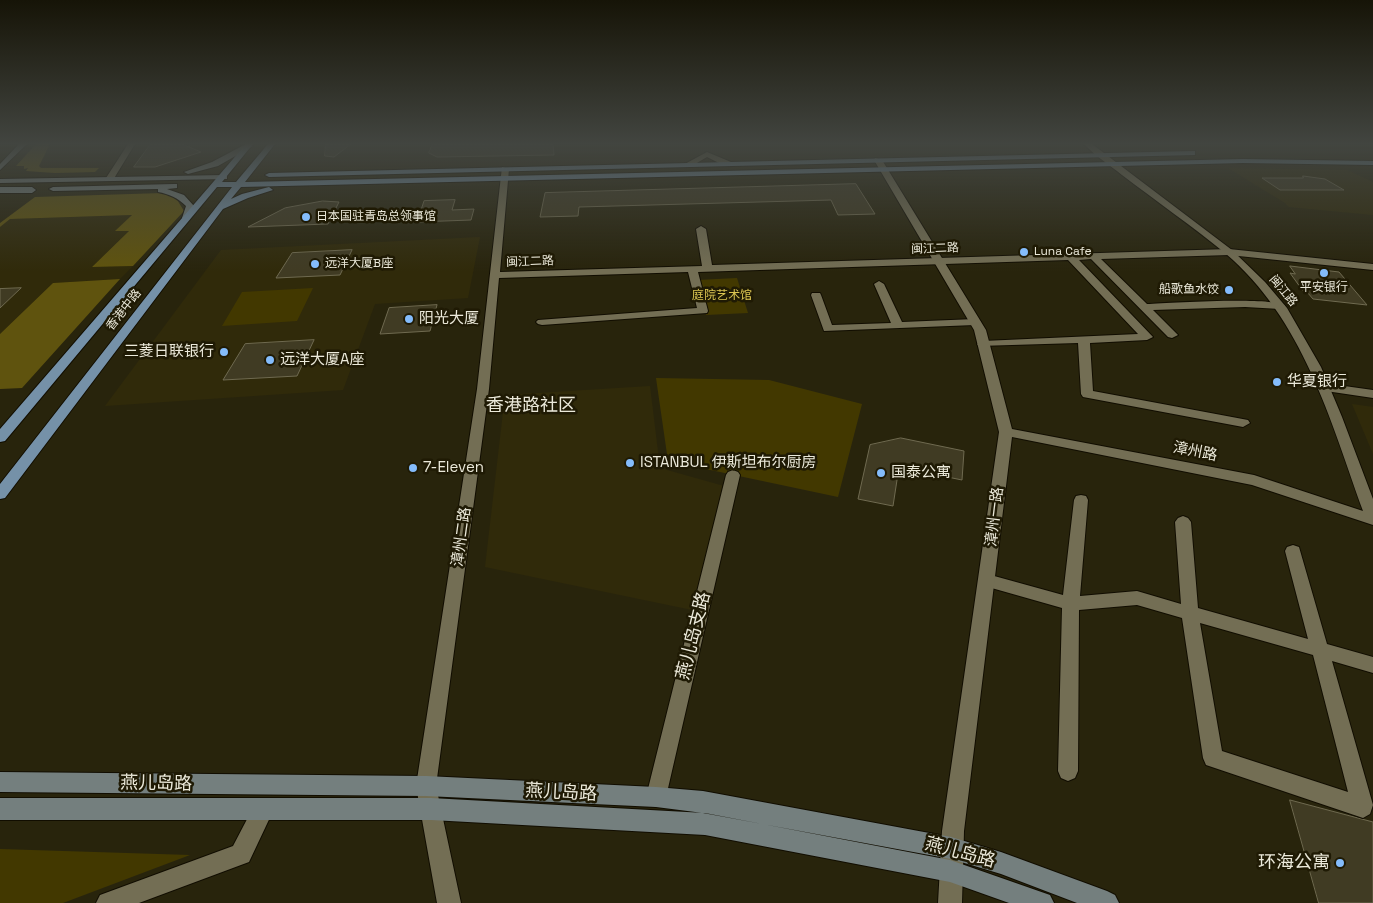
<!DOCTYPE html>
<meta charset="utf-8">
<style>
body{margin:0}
canvas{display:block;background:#28240c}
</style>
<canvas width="1373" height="903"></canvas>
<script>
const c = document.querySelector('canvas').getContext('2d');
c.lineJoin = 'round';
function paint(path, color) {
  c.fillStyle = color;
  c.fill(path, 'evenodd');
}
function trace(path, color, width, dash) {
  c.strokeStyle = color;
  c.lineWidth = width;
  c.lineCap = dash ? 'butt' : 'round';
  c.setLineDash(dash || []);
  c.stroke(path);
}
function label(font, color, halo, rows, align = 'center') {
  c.font = font + ' "Space Grotesk","Noto Sans SC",sans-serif';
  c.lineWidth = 5;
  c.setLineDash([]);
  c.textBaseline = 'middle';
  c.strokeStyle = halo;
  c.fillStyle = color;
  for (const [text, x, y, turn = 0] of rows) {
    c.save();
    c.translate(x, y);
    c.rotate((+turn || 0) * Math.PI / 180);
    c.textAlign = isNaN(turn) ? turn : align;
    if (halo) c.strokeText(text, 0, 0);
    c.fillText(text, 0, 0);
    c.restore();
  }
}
paint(new Path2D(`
 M1228,168L1347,170L1373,182V215L1289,207L1285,203Z
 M133,215L116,231L130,230L92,267L133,266L120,279L53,283L0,334V227L10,219Z
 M480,237L468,298L375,304L343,390L105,406L221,250Z
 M650,386L660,468L724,486L697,611L485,567L505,395Z
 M1352,404L1373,407V454Z`), '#302a0a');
paint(new Path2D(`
 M737,278L748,313L706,315L698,280Z
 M313,288L297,321L222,326L242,292Z
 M656,378L769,380L862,404L838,497L668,461Z
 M0,849L190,855L63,903H0Z`), '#423800');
paint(new Path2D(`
 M36,144H50L39,166L41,168H99L95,172L55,173L26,171L28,168L24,169V166H16Z
 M163,193L176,198L184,211L133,266L92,267L129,231H115L132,215L10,219L0,227V223L35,197Z
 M120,279L22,388L0,389V334L53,283Z`), '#5f530e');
const building = new Path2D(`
 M151,144H182L201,152L155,167H134Z
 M326,144H351L334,157L325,156Z
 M433,144H553L554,155L437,157L429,153Z
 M1303,176L1325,179L1344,190H1280L1262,178H1303Z
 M856,184L875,214L838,215L831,200L579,207L578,216L540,217L545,193Z
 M455,200L452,210L474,209L471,220L417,222L424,201Z
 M323,201L339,202L328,224L248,227L285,208Z
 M352,250L340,275L276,278L292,253Z
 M1290,266L1339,272L1367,305L1313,299L1307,292L1303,291L1290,273L1295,274Z
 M21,288L0,308V289Z
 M437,305L430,331L380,334L389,308Z
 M314,340L297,376L223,380L245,344Z
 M901,438L964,451L962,480L899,467L893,506L858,499L870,445Z
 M1290,800L1373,822V903H1319Z`);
paint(building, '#403b23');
trace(building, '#6f6a50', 1);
const minor = new Path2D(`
 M128,144H135L113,180H107L106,178Z
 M707,152L731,162L732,164L725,166L707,157L690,167L683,165Z
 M502,167L509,169L500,272L702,266L696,229L701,226L706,229L712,265L1229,249L1373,264V270L1229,255L1101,259L1147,304C1168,303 1275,296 1285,306L1280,309L1245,307L1153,310L1178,335L1172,338L1168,337L1091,259L1079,260L1153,337L1147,340L1090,343L1093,391L1248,420L1250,423L1243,427L1083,397L1081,394L1078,343L979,346L977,344L983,341L1138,334L1068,260L698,272L708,311L707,313L542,325L538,324L536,322L538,320L697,308L688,272L499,278L489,389L436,786L461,903H437L416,786L477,389Z
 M879,281L884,284L902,322L975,319L981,322L975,325L824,331L811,295L812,293H820L821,295L832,325L891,323L874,284Z
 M1323,383L1373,390V398L1319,390L1317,387Z
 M733,470L738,472L740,475L666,797L663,804L656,807L649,804L646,797L726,475L728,472Z
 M1081,495L1086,496L1088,500L1080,596L1137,591L1181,604L1175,522L1178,518L1183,516L1188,518L1191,522L1198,608L1308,639L1285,551L1287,547L1293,545L1299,547L1327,644L1373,657V673L1332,661L1373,805L1370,814L1363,818L1206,765L1203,758L1182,618L1137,605L1079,610L1078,771L1075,778L1068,781L1061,778L1058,771L1062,608L981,585L979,580L981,575L987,574L1063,595L1074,500L1076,496ZM1200,623L1313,655L1348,792L1222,751Z
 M263,798L270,802L274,809L249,862L139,903H96L100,895L233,846L256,802Z`);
const tertiary = new Path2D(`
 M1084,144H1092L1232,250L1265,282L1287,308L1321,367L1342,417L1373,499V525L1252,485L1012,437L964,831L962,903H938L942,831L999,432L974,330L874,160L875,158L882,160L986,330L1012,429L1254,475L1363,511C1330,419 1303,319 1225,253C1192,226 1156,201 1122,175C1110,165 1095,156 1084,144Z`);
const secondary = new Path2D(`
 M19,144H27L0,170V164Z
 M246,144L253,146L218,166L188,174L184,172L212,162Z
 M224,175H227V179L0,183V179Z
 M174,184H177V188L167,189L184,195L194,206L189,220L186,221L182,218L186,206C178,198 169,194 158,192V189L53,191L49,189L53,187Z
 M0,187H32L36,190L32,193H0Z
 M0,772L426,776L656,787L703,791L951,837L1001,852L1107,891L1115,895L1119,903H1077L1001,874L951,859L703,813L656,807L426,796L0,792Z
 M0,798H431L705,813L950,860L1050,895L1054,903H1009L950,882L705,835L431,820H0Z`);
const primary = new Path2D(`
 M246,144H253L222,182H236L268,144H275L245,182L1243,159L1373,161V165L1243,163L241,187L231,199L242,194L269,187L273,190L248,198L223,209L5,498L0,499V484L232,187H217L5,441L0,442V429Z
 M1192,151H1195V155L269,177L265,175L269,173Z`);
trace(minor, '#110d00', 2);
trace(tertiary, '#110d00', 2);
trace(secondary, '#110d00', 2);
trace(primary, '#110d00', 2);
paint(minor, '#736e54');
paint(tertiary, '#736e54');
paint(secondary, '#747f7e');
paint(primary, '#7591a8');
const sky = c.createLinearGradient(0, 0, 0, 271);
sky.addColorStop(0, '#161407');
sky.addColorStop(0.53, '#424540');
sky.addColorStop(1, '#42454000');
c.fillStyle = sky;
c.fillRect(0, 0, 1373, 271);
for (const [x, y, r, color] of [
 [306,217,5,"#84bcfb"],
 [1024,252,5,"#84bcfb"],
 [315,264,5,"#84bcfb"],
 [1324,273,5,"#84bcfb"],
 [1229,290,5,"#84bcfb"],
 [409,319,5,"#84bcfb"],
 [224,352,5,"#84bcfb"],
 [270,360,5,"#84bcfb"],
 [1277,382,5,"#84bcfb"],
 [630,463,5,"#84bcfb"],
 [413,468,5,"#84bcfb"],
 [881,473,5,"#84bcfb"],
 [1340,863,5,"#84bcfb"]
]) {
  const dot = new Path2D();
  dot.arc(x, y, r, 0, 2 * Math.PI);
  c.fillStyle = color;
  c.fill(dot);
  trace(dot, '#1f1a04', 2);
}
label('12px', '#ebe9da', '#1f1a04', [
 ["日本国驻青岛总领事馆",316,217],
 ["Luna Cafe",1034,252],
 ["远洋大厦B座",325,264],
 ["平安银行",1324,288,"center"],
 ["船歌鱼水饺",1219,290,"right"]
], 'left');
label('12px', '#ebe9da', '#1f1a04', [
 ["闽江二路",935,249,-2],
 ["闽江二路",530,262,-2],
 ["闽江路",1283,291,50],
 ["香港中路",124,310,-52]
]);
label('12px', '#dbc551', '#1f1a04', [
 ["庭院艺术馆",722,296]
]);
label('15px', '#ebe9da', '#1f1a04', [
 ["阳光大厦",419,319],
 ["三菱日联银行",214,352,"right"],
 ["远洋大厦A座",280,360],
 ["华夏银行",1287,382],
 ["ISTANBUL 伊斯坦布尔厨房",640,463],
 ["7-Eleven",423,468],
 ["国泰公寓",891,473]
], 'left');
label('15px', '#ebe9da', '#1f1a04', [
 ["漳州路",1195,452,11],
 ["漳州一路",995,517,-83],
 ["漳州二路",462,537,-82]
]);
label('18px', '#ebe9da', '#1f1a04', [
 ["香港路社区",531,406]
]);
label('18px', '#ebe9da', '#1f1a04', [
 ["燕儿岛支路",694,636,-76],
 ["燕儿岛路",156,784,1],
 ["燕儿岛路",561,793,3],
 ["燕儿岛路",960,853,15]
]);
label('18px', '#ebe9da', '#1f1a04', [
 ["环海公寓",1330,863]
], 'right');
</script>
